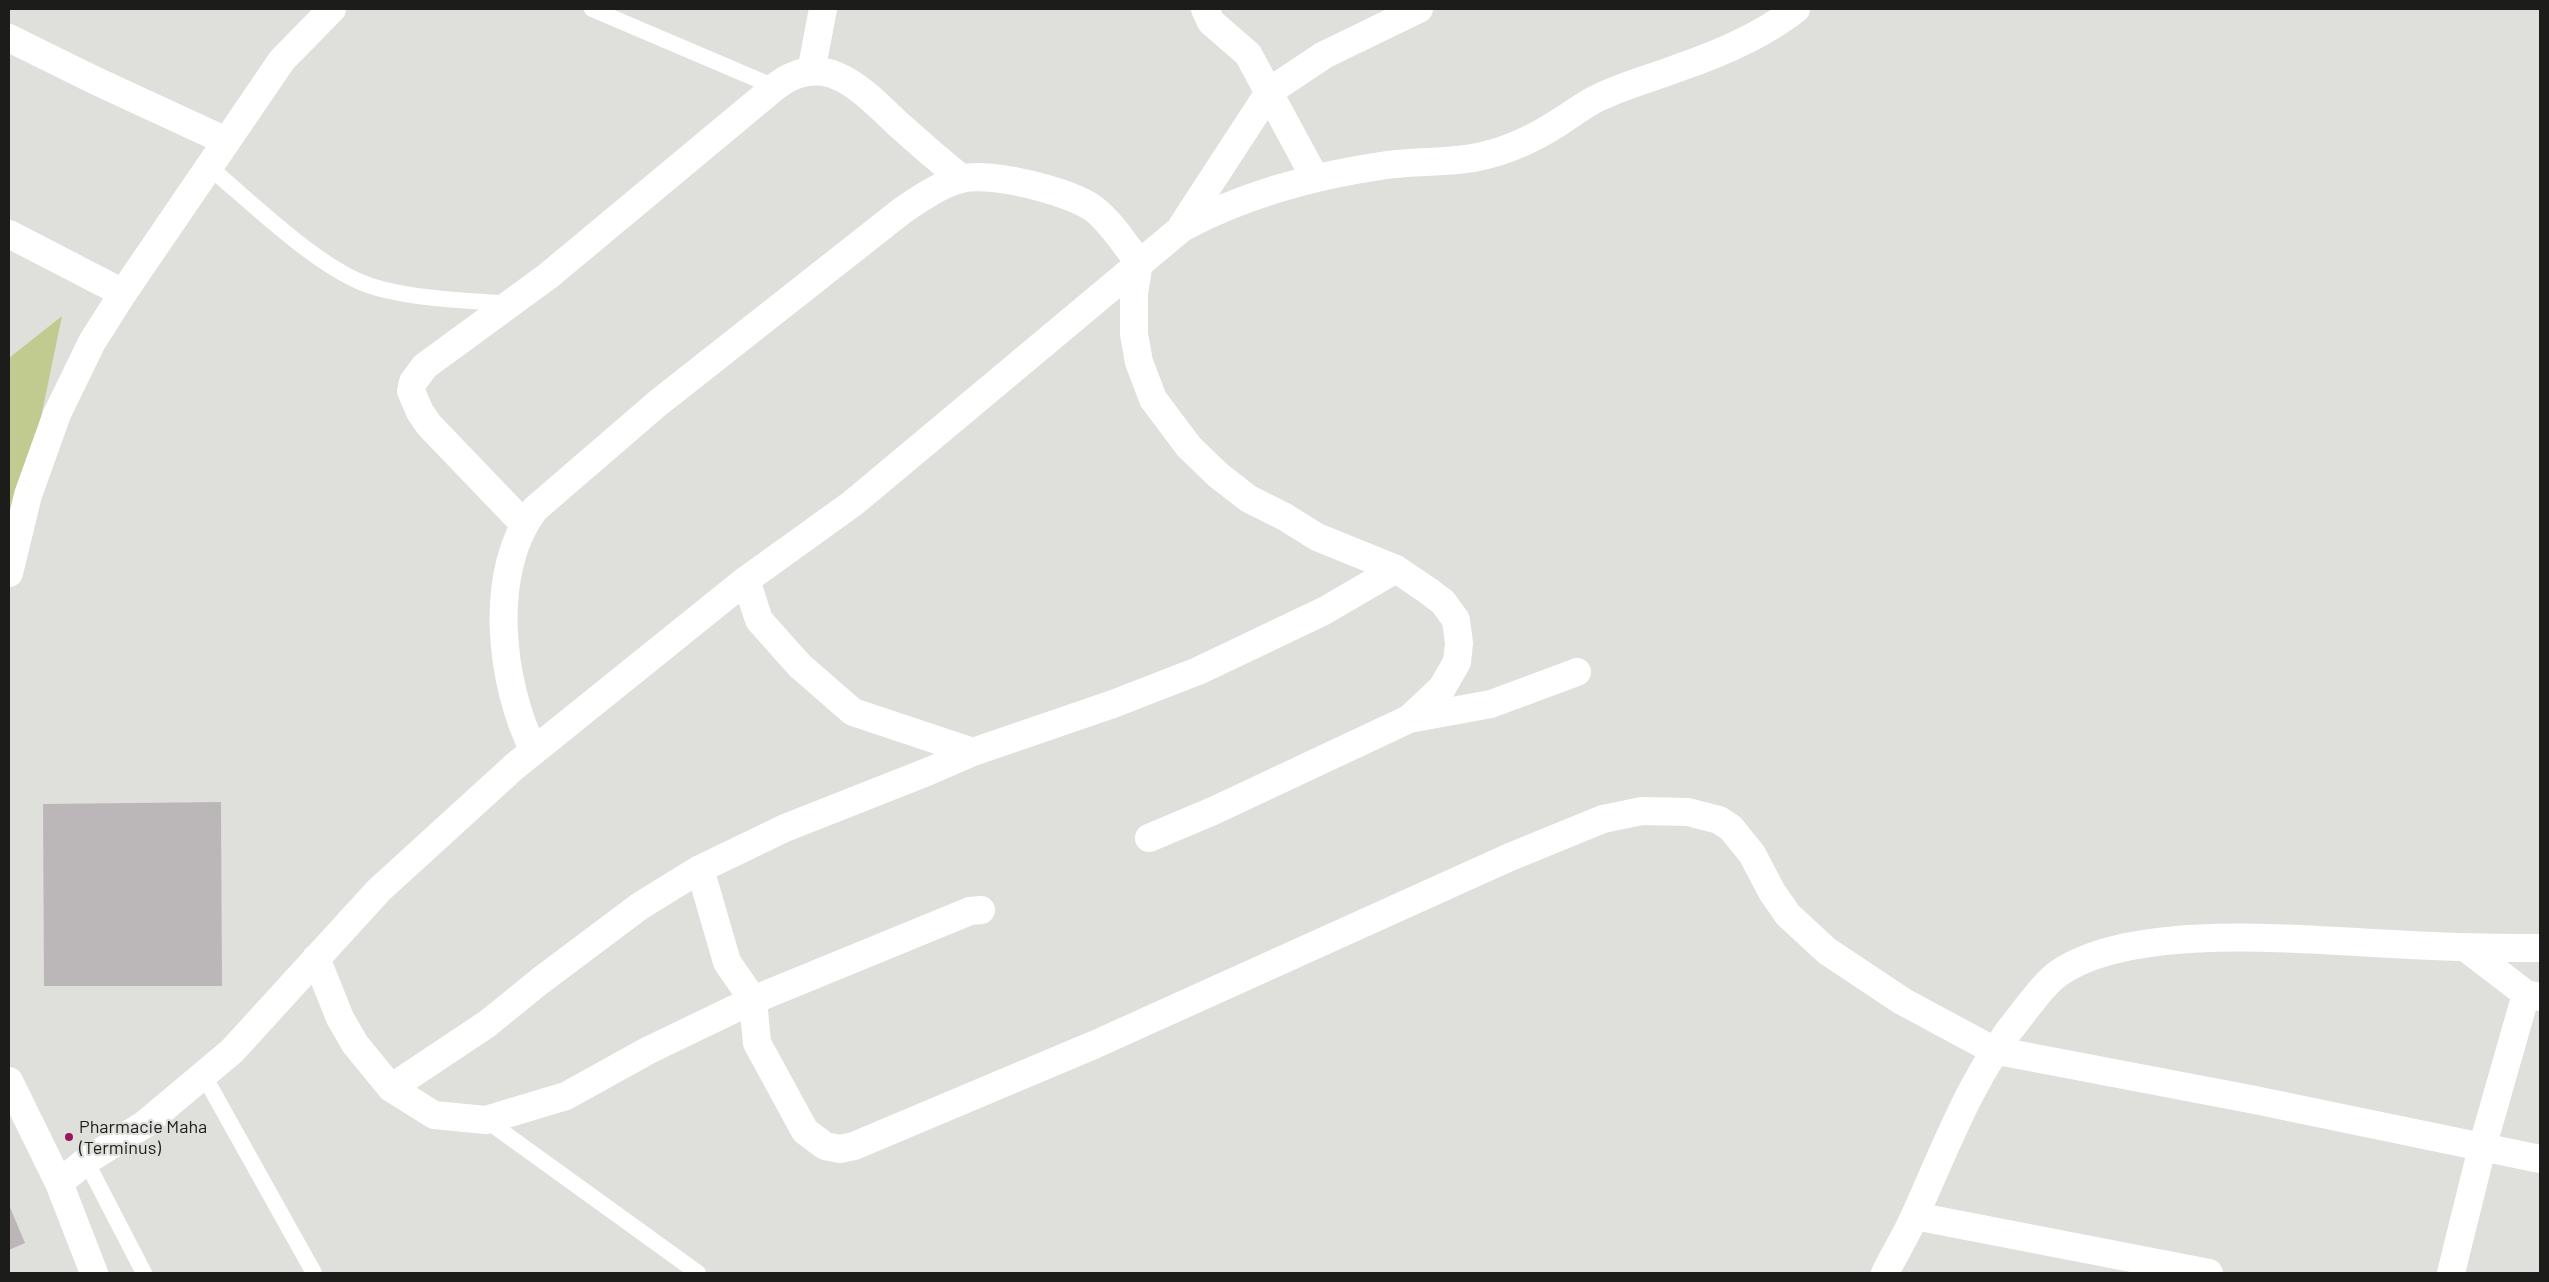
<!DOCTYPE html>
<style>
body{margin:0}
#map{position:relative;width:2549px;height:1282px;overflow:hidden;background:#dfe0dc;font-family:Barlow,sans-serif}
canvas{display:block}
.frame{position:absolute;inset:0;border:10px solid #1c1c1b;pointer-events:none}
</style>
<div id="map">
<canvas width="2549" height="1282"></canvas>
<div class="frame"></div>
</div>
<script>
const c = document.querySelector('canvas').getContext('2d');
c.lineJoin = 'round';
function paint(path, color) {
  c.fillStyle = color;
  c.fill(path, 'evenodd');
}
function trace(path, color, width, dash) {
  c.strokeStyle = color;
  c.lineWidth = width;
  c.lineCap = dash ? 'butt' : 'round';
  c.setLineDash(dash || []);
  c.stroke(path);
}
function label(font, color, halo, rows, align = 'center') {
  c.font = font + ' Barlow,sans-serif';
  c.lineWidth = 4.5;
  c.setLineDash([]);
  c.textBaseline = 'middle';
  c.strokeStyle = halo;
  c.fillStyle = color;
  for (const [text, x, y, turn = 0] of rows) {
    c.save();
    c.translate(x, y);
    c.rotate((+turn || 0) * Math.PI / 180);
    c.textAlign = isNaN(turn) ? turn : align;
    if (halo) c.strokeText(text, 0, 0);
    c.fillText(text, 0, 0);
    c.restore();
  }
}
paint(new Path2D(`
 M62,316L9,572V358Z`), '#c1cb8f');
paint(new Path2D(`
 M221,802L222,986H44L43,804Z
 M9,1205L25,1243L9,1250Z`), '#bbb7b8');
trace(new Path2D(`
 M592,9L775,87
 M209,167C251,202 307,257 356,280C395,299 466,300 510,304
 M204,1076L314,1273
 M486,1120L698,1273
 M86,1161L144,1273`), '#fff', 16);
trace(new Path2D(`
 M1205,9L1211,22L1248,54L1315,178
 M9,38L94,80L226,141
 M811,72L823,9
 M1182,226L1270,91L1324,55L1419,9
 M9,234L123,293
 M524,524L429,425L420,412L411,391L413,382L425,366L548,276L775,87C825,48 862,90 898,124C919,143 940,161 962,179
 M746,580L759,620L800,666L853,712L973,752
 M1409,719L1491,704L1577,672
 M534,751C500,684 487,571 535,509L658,403L903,210C921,198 939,185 961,179C990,171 1069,191 1094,209C1111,222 1125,245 1139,262L1134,293V334L1139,362L1153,399L1189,447L1218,475L1249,499L1285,517L1317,537L1396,569L1427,590L1443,602L1456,620L1459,643L1457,662L1442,688L1409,719L1213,811L1149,838
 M700,869L727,962L753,1000L757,1043L805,1131L825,1146L840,1149L854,1146L1096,1044L1510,857L1603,819L1642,811L1688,812L1719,820L1731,828L1752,854L1772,892L1788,915L1827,951L1902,1001L1993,1050L2255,1100L2540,1159
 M2466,948L2526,994L2540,997
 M316,958L340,1018L355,1044L391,1088L434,1115L486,1120L566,1096L649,1050L753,1000L970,911L981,910
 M391,1088L487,1024L540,981L640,906L700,869L785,828L927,772L973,752L1113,704L1198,671L1324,611L1396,569
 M59,1183L86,1161L145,1124L232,1051L379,890L515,766L746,580L853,503L1182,228C1245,194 1316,175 1387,165C1417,161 1448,163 1478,157C1507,151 1537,137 1561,121C1574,113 1586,103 1600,97C1625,85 1652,78 1678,68C1719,54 1762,36 1796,9
 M1915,1216L2209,1273
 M1885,1273C1895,1253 1907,1234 1916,1213C1947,1144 1973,1073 2022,1014C2032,1001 2043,986 2055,976C2127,921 2305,940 2393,944C2442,947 2491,948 2540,948
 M2451,1273L2482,1148L2526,994`), '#fff', 28);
trace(new Path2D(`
 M9,573L28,495L57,414L92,342L123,293L282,60L332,9
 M9,1081L59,1183L94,1273`), '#fff', 28);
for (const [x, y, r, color] of [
 [69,1137,5,"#9f1460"]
]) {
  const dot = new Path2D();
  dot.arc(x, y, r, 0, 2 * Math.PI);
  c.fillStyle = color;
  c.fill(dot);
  trace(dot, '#dfe0dc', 2);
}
label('18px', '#1c1c1b', '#dfe0dc', [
 ["Pharmacie Maha",79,1127],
 ["(Terminus)",79,1148]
], 'left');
</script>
